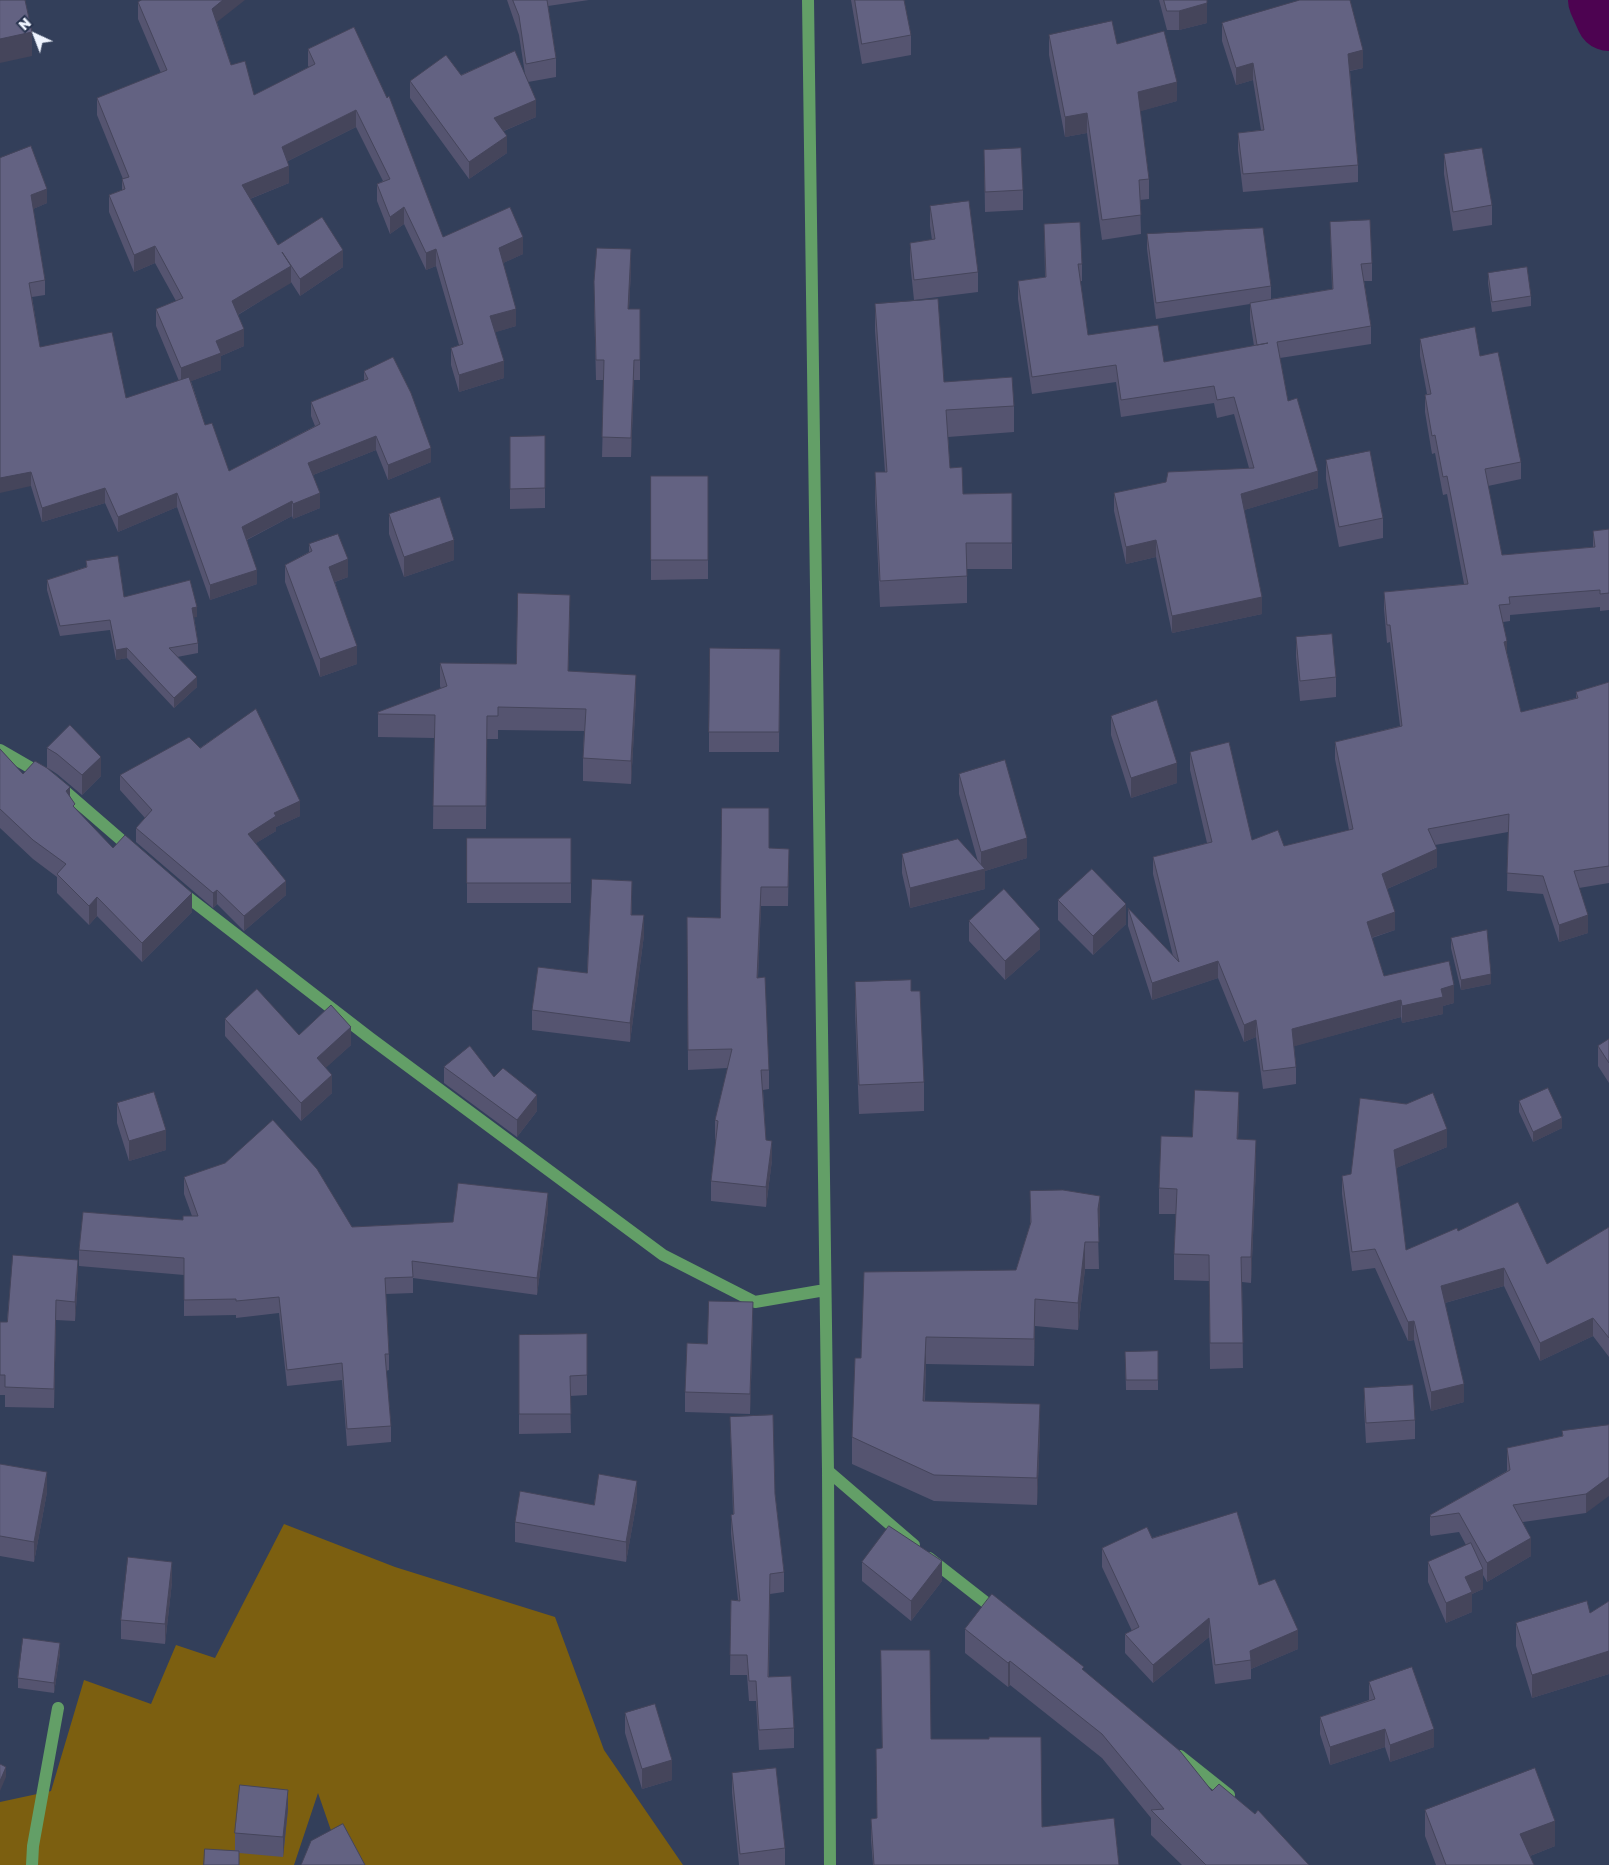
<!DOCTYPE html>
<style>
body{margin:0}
#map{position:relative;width:1609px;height:1865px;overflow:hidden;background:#333f5a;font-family:"Golos Text",sans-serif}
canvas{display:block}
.north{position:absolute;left:10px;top:10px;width:50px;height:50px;-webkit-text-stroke:4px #29344f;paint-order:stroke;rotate:317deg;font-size:14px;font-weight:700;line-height:20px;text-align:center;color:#eff4fe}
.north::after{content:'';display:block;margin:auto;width:18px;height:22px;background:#eff4fe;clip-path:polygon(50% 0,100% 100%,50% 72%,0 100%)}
</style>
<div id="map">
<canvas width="1609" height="1865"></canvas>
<div class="north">N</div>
</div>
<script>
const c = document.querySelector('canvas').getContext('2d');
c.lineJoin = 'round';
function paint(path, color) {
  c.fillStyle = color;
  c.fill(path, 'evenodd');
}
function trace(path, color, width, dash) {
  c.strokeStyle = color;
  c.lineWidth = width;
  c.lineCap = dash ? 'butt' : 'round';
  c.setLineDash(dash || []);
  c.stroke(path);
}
paint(new Path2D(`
 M284,1524L395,1567L555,1617L604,1750L683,1865H343L318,1793L294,1865H0V1802L51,1791L84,1680L151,1704L176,1645L215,1658Z`), '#7c5f10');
trace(new Path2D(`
 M1601,0L1609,18`), '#4d0351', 66);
trace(new Path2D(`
 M808,0L828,1471L830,1865
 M0,750L52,780L134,851
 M181,892L370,1038L663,1255L755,1302L825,1290
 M828,1471L914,1545
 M929,1558L998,1612
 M1180,1756L1229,1795
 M32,1865L33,1846L58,1708`), '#639f67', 12);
paint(new Path2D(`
 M507,0H589L548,6L556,58V77L528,82L536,117L504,131L507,153L469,179L410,98V81L461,75L525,74L519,35Z
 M851,0H904L911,35V55L862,64Z
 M1159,0H1207V23L1179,30H1167Z
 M138,2L217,22L231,65L254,95L309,67L308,66V49L354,27L443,237L523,254L503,263L516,326L495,332L504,378L459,392L451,365V348L459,345L436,266L426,270L404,224L390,234L377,201V184L383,181L356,127L288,161L289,183L250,199L278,245L343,267L300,296L291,282L238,315L244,346L221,356V370L191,381L205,425L229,471L315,426L311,416V402L364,381V371L431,462L388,480L376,450L313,475L320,508L293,519L292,516L247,540L257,584L210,600L177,507L118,532L105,503L42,522L31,486L0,158L47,203L33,209L45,280V295L32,297L40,347L126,398L179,381L156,326V309L176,301L155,263L134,272L109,212V195L122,190V179H123L97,115V98L161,73L138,19Z
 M1222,23L1363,68L1350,71L1358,165V182L1243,192L1238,150V133L1261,130L1253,80L1236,85L1222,41Z
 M1049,35L1117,44L1177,101L1140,111L1149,179V199L1140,200L1141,234L1102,240L1087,133L1065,137L1049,55Z
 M984,150L1023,190V210L985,212Z
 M1444,154L1492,205V225L1453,231L1444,174Z
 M930,206L978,272V292L914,300L910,262V243L932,240L930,226Z
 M1330,222L1372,263V281H1364L1371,326V344L1280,358L1288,401L1318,488L1244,510L1262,614L1172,633L1156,557L1126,564L1114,511V493L1249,468L1234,414L1217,418L1214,403L1121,417L1116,382L1032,394L1018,299V281L1045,277L1044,224L1082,264V281H1080L1088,335L1164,362L1254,346L1250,320V304L1156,319L1147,249V234L1271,286V299L1332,289Z
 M631,269L629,309H640V380H634L631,457H602L604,380H596L594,302Z
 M1488,273L1531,296V306L1492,312L1488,283Z
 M875,304L944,382L1014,406V432L948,437L950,468L963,494L1012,493V569H967V603L880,607L875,499V472H885L875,331Z
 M1420,339L1480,356L1521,462V479L1488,486L1502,555L1593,547V531L1609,529V610L1600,611V607L1510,615V621L1503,622L1507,653L1521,712L1576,698V692L1609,682V883L1579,888L1588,933L1559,942L1543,894L1507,891L1508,832L1435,845L1437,867L1387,889L1395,930L1372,938L1384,976L1454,1003L1443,1006V1014L1402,1023L1401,1017L1294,1046L1296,1067V1084L1263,1089L1256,1037L1244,1042L1218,978L1152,1000L1128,926V908L1173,956L1153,874V857L1207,843L1190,770V752L1252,840L1284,846L1349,830L1335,759V742L1400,726L1390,642L1387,643L1384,609V592L1464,584L1447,494L1443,495L1435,453L1432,454L1425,412V395L1427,394L1420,356Z
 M545,436V508L510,509V437Z
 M1326,460L1383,518V538L1339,547L1326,479Z
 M651,476H708V579L651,580Z
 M389,514L454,560L404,577L389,534Z
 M309,544L348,577L335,582L357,664L320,677L285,582V565L309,552Z
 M86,561L124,597L197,617H194L198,643V653L177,657L197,687L174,708L127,658L116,660L110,630L60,636L47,590V580L86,567Z
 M570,617L568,671L636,697L631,784L583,781V758L584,731L498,730V739H487L486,829H433L434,738L378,737V712L441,689L440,686V663L516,664Z
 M1296,637L1336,677V697L1300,701L1296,657Z
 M780,649L779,752H709V732Z
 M1111,716L1177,783L1131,798L1111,735Z
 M47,748L101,776L82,795L57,774L48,768L70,796L75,809L113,848L192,912L142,962L97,916L89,925L57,893V877L33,859L0,828V749L23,774L47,768Z
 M200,748L300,816L276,827V831L256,843L286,895L244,931L217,904L213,908L136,842V828L145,818L120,790V775Z
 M959,774L1027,858L985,871V889L910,908L902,873V854L978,862L959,794Z
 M467,838H571V903H467Z
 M769,848L789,849L788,906H761L758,978L769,1070V1089L763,1090L766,1140L772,1160L766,1207L711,1201V1181L716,1140L715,1139V1120L728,1068L688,1070L687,917L720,918Z
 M1058,900L1126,924L1093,955L1058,920Z
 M632,901V915L644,935L630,1042L532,1030V1010L587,973Z
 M969,921L1040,949L1005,980L969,941Z
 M1451,938L1491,984L1461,990L1451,948Z
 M855,982L911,991L924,1082V1111L859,1114L855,1011Z
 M225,1019L299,1035L351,1045L325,1068L332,1093L301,1121L225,1036Z
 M1609,1039V1083L1598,1066V1046Z
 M444,1067L494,1077L537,1111L517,1137L444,1083Z
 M1519,1101L1562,1128L1533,1142L1519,1112Z
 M117,1103L166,1150L129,1161L117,1123Z
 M1406,1104L1447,1147L1396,1168L1406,1250L1458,1231L1547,1264L1609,1227V1357L1593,1336L1540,1361L1504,1286L1445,1303L1464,1402L1431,1411L1414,1340L1408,1341L1375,1268L1352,1271L1342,1194V1176L1351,1174Z
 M1239,1117L1238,1139L1256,1165L1251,1283L1242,1282L1243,1368L1210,1369L1209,1281L1174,1280V1254L1176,1214H1159V1188L1192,1137Z
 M184,1177L352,1227L453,1222L548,1210L537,1295L413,1278V1293L386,1294L389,1354V1370L386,1371L391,1426V1442L347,1446L342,1380L287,1386L279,1313L236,1318V1315L184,1316V1275L79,1266V1250L183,1220L192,1216L184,1194Z
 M1030,1191L1100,1223L1098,1233L1099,1269H1085L1078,1330L1035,1326L1034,1366L926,1364L925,1401L1040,1431L1037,1505L934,1501L852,1464V1437L861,1358L1016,1270L1030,1225Z
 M78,1280L75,1321L56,1320L54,1408L5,1407V1395H0V1322H7Z
 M753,1322L750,1414L685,1412V1392L707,1344Z
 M587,1334V1395L570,1396L571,1433L519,1434V1335Z
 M1158,1351V1390H1126L1125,1352Z
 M1364,1388L1415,1420V1439L1366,1443L1364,1408Z
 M730,1417L775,1494L784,1572V1592L770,1594L769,1677L794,1728V1748L759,1750L756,1701H749L747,1675H730L731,1600H738L731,1534V1515L733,1514Z
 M1609,1425L1586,1513L1523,1522L1531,1556L1487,1582L1483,1575V1589L1472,1594V1612L1446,1623L1428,1582V1562L1466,1545L1459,1532L1431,1536L1430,1534V1515L1507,1471V1448L1562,1436V1431Z
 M0,1464L47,1492L34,1562L0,1556Z
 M637,1500L626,1562L515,1542V1522L594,1505Z
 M1152,1538L1259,1585L1298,1649L1251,1669V1679L1215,1684L1209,1637L1153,1683L1125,1653V1634L1132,1631L1102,1567V1548Z
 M862,1562L942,1581L911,1621L862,1581Z
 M172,1582L165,1644L121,1639V1620Z
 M1609,1601V1674L1532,1698L1516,1646V1623L1590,1613Z
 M965,1629L1084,1671L1212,1791L1309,1865H1182L1151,1835V1818L1102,1758L1010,1685L1008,1687L965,1653Z
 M60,1653L54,1693L18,1688V1678Z
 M1369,1682L1434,1747L1390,1762L1385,1747L1330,1765L1320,1734V1717L1369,1700Z
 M625,1713L672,1780L642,1789L625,1733Z
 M931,1739L1042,1827L1119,1865H873L871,1840V1819L877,1818Z
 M732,1773L785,1848V1865H739L732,1793Z
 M288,1809L283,1857L239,1853V1865L235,1851V1833Z
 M1425,1810L1555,1846L1530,1856L1534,1865H1436L1425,1836Z`), '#555470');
paint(new Path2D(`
 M223,0H245L212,26V9Z
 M1207,3V23L1179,30V11Z
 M32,32V56L0,63V39Z
 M1363,50V68L1348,71V54Z
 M1253,63V80L1236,85V68Z
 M1177,82V101L1138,112V92Z
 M536,100V117L494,135V118Z
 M356,110V127L282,164V147Z
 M1087,113V133L1065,137V117Z
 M507,136V153L469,179V162Z
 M289,166V183L242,202V185Z
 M47,189V203L31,210V195Z
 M404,207V224L390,234V217Z
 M523,237V254L499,265V248Z
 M155,246V263L134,272V255Z
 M436,249V266L426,270V253Z
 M631,249V269L628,329V309Z
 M343,250V267L300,296V279Z
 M291,266V283L232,318V301Z
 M516,309V326L490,334V316Z
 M244,329V346L221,356V370L181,385V368L216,341Z
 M634,360V380L631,457V438Z
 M504,361V378L459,392V375Z
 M376,436V450L308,477V463Z
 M431,448V462L388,480V465Z
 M1318,471V488L1241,511V494Z
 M31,472V486L0,493V478Z
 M105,488V503L42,522V508Z
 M177,493V507L118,532V517Z
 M320,493V508L293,519V504Z
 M292,501V516L242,542V527Z
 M454,540V560L404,577V557Z
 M1156,540V557L1126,564V547Z
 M348,559V577L329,584V567Z
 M257,570V584L210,600V585Z
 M570,595V617L568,694V671Z
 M1262,597V614L1172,633V616Z
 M197,607V617L192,618V608Z
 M1507,641V659L1504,642Z
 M357,646V664L320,677V659Z
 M127,648V658L116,660V650Z
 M636,675V697L631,784V761Z
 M197,677V687L174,708V698Z
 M101,757V776L82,795V775Z
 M1177,763V783L1131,798V778Z
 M70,787V806L66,791Z
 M300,801V816L276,827V831L248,848V834L274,813Z
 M1027,838V858L985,871V889L910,908V888L981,870V852Z
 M1437,849V867L1382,891V874Z
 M286,881V895L244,931V916Z
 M632,881V901L631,934V915Z
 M761,887V906L757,997V978Z
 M217,890V904L213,908V893Z
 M192,893V912L142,962V943Z
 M97,897V916L89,925V906Z
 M1126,904V924L1093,955V936Z
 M1395,912V930L1367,939V922Z
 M644,915V935L630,1042V1023Z
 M1588,915V933L1559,942V925Z
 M1040,929V949L1005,980V961Z
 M1218,961V978L1152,1000V983Z
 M1491,974V984L1461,990V980Z
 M1454,985V1003L1443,1006V1014L1402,1023V1006L1441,989Z
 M1401,1000V1017L1292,1047V1029Z
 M1256,1020V1037L1244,1042V1025Z
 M351,1027V1045L317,1076V1058Z
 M332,1075V1093L301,1121V1103Z
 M1239,1092V1117L1237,1165V1139Z
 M537,1095V1111L517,1137V1120Z
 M1562,1118V1128L1533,1142V1132Z
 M1447,1129V1147L1394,1169V1150Z
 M166,1130V1150L129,1161V1141Z
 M1256,1140V1165L1251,1283V1257Z
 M772,1141V1160L766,1207V1187Z
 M548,1193V1210L537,1295V1278Z
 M1100,1196V1223L1098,1236V1209Z
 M1085,1242V1269L1078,1330V1303Z
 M78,1260V1280L75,1321V1302Z
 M1504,1268V1286L1441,1304V1286Z
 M1035,1299V1326L1034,1366V1339Z
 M56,1300V1320L54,1408V1389Z
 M753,1302V1322L750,1414V1394Z
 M1593,1318V1336L1540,1361V1343Z
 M1414,1321V1340L1408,1341V1322Z
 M926,1337V1364L923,1428V1401Z
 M1464,1384V1402L1431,1411V1392Z
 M1040,1404V1431L1037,1505V1478Z
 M47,1472V1492L34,1562V1542Z
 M1609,1477V1496L1586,1513V1494Z
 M637,1481V1500L626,1562V1542Z
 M1531,1538V1556L1487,1582V1563Z
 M942,1561V1581L911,1621V1601Z
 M172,1562V1582L165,1644V1624Z
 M1483,1569V1589L1472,1594V1612L1446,1623V1603L1465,1577Z
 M1209,1618V1637L1153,1683V1665Z
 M1298,1630V1649L1251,1669L1250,1651Z
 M60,1643V1653L54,1693V1683Z
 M1609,1651V1674L1532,1698V1675Z
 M1010,1661V1685L1008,1687V1663Z
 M1385,1729V1747L1330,1765V1747Z
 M1434,1729V1747L1390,1762V1745Z
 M672,1760V1780L642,1789V1769Z
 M6,1767V1777L0,1791V1781Z
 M288,1790V1809L283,1857V1837Z
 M1555,1821V1846L1520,1860V1834Z`), '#45455b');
const building = new Path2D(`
 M0,0H25L32,32L0,39Z
 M142,0H223L212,9L231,65L245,61L254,95L315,64L308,49L354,27L387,98L389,96L443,237L510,207L523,237L499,248L516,309L490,316L504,361L459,375L451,348L463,344L436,249L426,253L404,207L390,217L377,184L390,179L356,110L282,147L289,166L242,185L278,245L322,217L343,250L300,279L282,252L291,266L232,301L244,329L216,341L221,353L181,368L156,309L183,298L155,246L134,255L109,195L125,189L122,179L129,177L97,98L167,70L138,2Z
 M513,0H547L556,58L526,64L519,16Z
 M855,0H904L911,35L862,44Z
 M1164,0H1207V3L1179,11H1167Z
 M1300,0H1350L1363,50L1348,54L1358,165L1243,174L1238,133L1264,130L1253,63L1236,68L1222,23Z
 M1112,21L1117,44L1164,31L1177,82L1138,92L1149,179L1139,180L1141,215L1102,220L1087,113L1065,117L1049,35Z
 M515,51L536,100L494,118L507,136L469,162L410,81L446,55L461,75Z
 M31,146L47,189L31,195L45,280L29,283L40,347L112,332L126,398L189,377L205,425L212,423L229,471L320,424L311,402L368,379L364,371L393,357L411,393L431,448L388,465L376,436L308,463L320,493L293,504L292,501L242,527L257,570L210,585L177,493L118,517L105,488L42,508L31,472L0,478V158Z
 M1021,148L1023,190L985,192L984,150Z
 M1482,148L1492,205L1453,212L1444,154Z
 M969,201L978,272L914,280L910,243L935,239L930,206Z
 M1370,220L1372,263L1361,264L1371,326L1277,342L1288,401L1297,398L1318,471L1241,494L1262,597L1172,616L1156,540L1126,547L1114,493L1166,482L1168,472L1254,468L1234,397L1217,400L1214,386L1121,400L1116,365L1032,377L1018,281L1046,277L1044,224L1080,222L1082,264H1078L1088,335L1158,325L1164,362L1268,343L1257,345L1250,303L1333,289L1330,222Z
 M1263,228L1271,286L1156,303L1147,234Z
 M597,248L631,249L628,309H640V360H634L631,438L602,437L604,360H596L594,282Z
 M1527,267L1531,296L1492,302L1488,273Z
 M938,299L944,382L1012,377L1014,406L946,410L950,468L962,467L963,494L1012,493V543H966L967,576L880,581L875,472H887L875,304Z
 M1475,327L1480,356L1498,352L1521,462L1485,469L1502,555L1595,547L1593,531L1609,529V593L1600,594V590L1509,597L1510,604L1499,605L1507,641L1504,642L1521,712L1578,698L1576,692L1609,682V866L1574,871L1588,915L1559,925L1543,876L1507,873L1509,814L1428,829L1437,849L1382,874L1395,912L1367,922L1384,976L1449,961L1454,985L1441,989L1443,997L1402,1006L1401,1000L1292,1029L1296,1067L1263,1071L1256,1020L1244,1025L1218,961L1152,983L1128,908L1179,962L1153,857L1212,842L1190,752L1229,742L1252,840L1278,830L1284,846L1353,829L1335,742L1402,726L1390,625H1387L1384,592L1468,584L1447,476L1443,477L1435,435L1432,436L1425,395L1431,394L1420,339Z
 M545,436V488L510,489V437Z
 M1370,451L1383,518L1339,527L1326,460Z
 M651,476H708V560H651Z
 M440,497L454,540L404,557L389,514Z
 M338,534L348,559L329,567L357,646L320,659L285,565L312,551L309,544Z
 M118,556L124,597L190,580L197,607L192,608L198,643L169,648L197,677L174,698L127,648L116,650L110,620L60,626L47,580L87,567L86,561Z
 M518,593L570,595L568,671L636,675L631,761L583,758L586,709L498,707V716H487L486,806H433L435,715L378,714V712L447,686L440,663L516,664Z
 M1332,634L1336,677L1300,681L1296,637Z
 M710,648L780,649L779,732H709Z
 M1157,700L1177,763L1131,778L1111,716Z
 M256,709L300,801L274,813L276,816L248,834L286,881L244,916L217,890L213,893L136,828L152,810L120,775L189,737L200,748Z
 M70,725L101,757L82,775L57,754L47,748Z
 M0,749L23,774L35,761L47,768L70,787L66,791L75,804L73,806L113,848L125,835L192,893L142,943L97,897L89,906L57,874L66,864L33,840L0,809Z
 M1005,760L1027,838L981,852L959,774Z
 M722,808H769V848L789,849L788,887H761L757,978L765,977L769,1070H761L766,1140L772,1141L766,1187L711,1181L718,1121L715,1120L732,1049L688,1050L687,917L720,918Z
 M467,838H571V883H467Z
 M958,839L985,869L910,888L902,854Z
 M1092,869L1126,904L1093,936L1058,900Z
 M592,879L632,881L631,915H644L630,1023L532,1010L538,967L587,973Z
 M1004,889L1040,929L1005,961L969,921Z
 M1487,930L1491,974L1461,980L1451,938Z
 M911,980V991H920L924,1082L859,1085L855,982Z
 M257,989L299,1035L331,1005L351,1027L317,1058L332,1075L301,1103L225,1019Z
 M1609,1039V1063L1598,1046Z
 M470,1046L494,1077L503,1068L537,1095L517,1120L444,1067Z
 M1548,1088L1562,1118L1533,1132L1519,1101Z
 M1195,1090L1239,1092L1237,1139L1256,1140L1251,1257H1241L1243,1343H1210L1209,1255L1174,1254L1177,1189L1159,1188L1161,1136L1192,1137Z
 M154,1092L166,1130L129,1141L117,1103Z
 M1433,1093L1447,1129L1394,1150L1406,1250L1457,1228L1458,1231L1518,1202L1547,1264L1609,1227V1338L1593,1318L1540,1343L1504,1268L1441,1286L1464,1384L1431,1392L1414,1321L1408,1322L1375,1249L1352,1252L1342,1176L1351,1174L1360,1098L1406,1104Z
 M273,1120L317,1169L352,1227L453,1222L458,1183L548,1193L537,1278L412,1261L413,1277L385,1278L389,1354H385L391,1426L347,1429L342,1363L287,1370L279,1297L236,1301V1299L184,1300V1258L79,1250L83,1212L183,1220V1216H198L184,1177L225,1163Z
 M1063,1190L1100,1196L1098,1209L1099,1242H1085L1078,1303L1035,1299L1034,1339L926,1337L923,1401L1040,1404L1037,1478L934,1475L852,1437L855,1358H861L864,1272L1016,1270L1031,1222L1030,1191Z
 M13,1255L78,1260L75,1302L56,1300L54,1389L5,1387V1375H0V1322H7Z
 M709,1301L753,1302L750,1394L685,1392L687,1343L707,1344Z
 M587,1334V1375L570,1376L571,1414H519V1335Z
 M1158,1351V1380H1126L1125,1352Z
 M1413,1385L1415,1420L1366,1423L1364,1388Z
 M773,1415L775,1494L784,1572L770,1574L768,1677L791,1676L794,1728L759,1730L756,1681H749L747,1655H730L731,1600L740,1601L731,1515L734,1514L730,1417Z
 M1609,1425V1477L1586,1494L1513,1505L1531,1538L1487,1563L1459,1513L1431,1517L1430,1515L1510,1470L1507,1448L1563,1436L1562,1431Z
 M0,1464L47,1472L34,1542L0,1536Z
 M599,1474L637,1481L626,1542L515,1522L520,1491L594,1505Z
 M1237,1512L1259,1585L1275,1579L1298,1630L1250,1651L1251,1660L1215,1665L1209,1618L1153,1665L1125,1634L1139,1627L1102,1548L1147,1527L1152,1538Z
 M889,1526L942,1561L911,1601L862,1562Z
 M1471,1543L1483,1569L1465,1577L1472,1592L1446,1603L1428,1562Z
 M128,1557L172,1562L165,1624L121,1620Z
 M992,1594L1084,1667L1082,1669L1180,1751L1212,1791L1219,1784L1255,1814L1258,1810L1309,1865H1206L1151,1810L1164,1809L1102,1734L1010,1661L1008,1663L965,1629Z
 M1587,1601L1590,1613L1609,1601V1651L1532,1675L1516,1623Z
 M23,1638L60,1643L54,1683L18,1678Z
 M881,1650H930L931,1739H989V1737H1041L1042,1827L1114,1818L1119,1865H874L871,1819L877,1818L876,1749L882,1748Z
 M1412,1667L1434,1729L1390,1745L1385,1729L1330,1747L1320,1717L1375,1699L1369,1682Z
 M655,1704L672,1760L642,1769L625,1713Z
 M0,1764L6,1767L0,1781Z
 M776,1768L785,1848L740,1854L732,1773Z
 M1535,1768L1555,1821L1520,1834L1534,1865H1446L1425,1810Z
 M240,1785L288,1790L283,1837L235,1833Z
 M343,1824L365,1865H301L311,1841Z
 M205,1849L239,1851V1865H204Z`);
paint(building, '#636282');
trace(building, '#45455b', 1);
</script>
